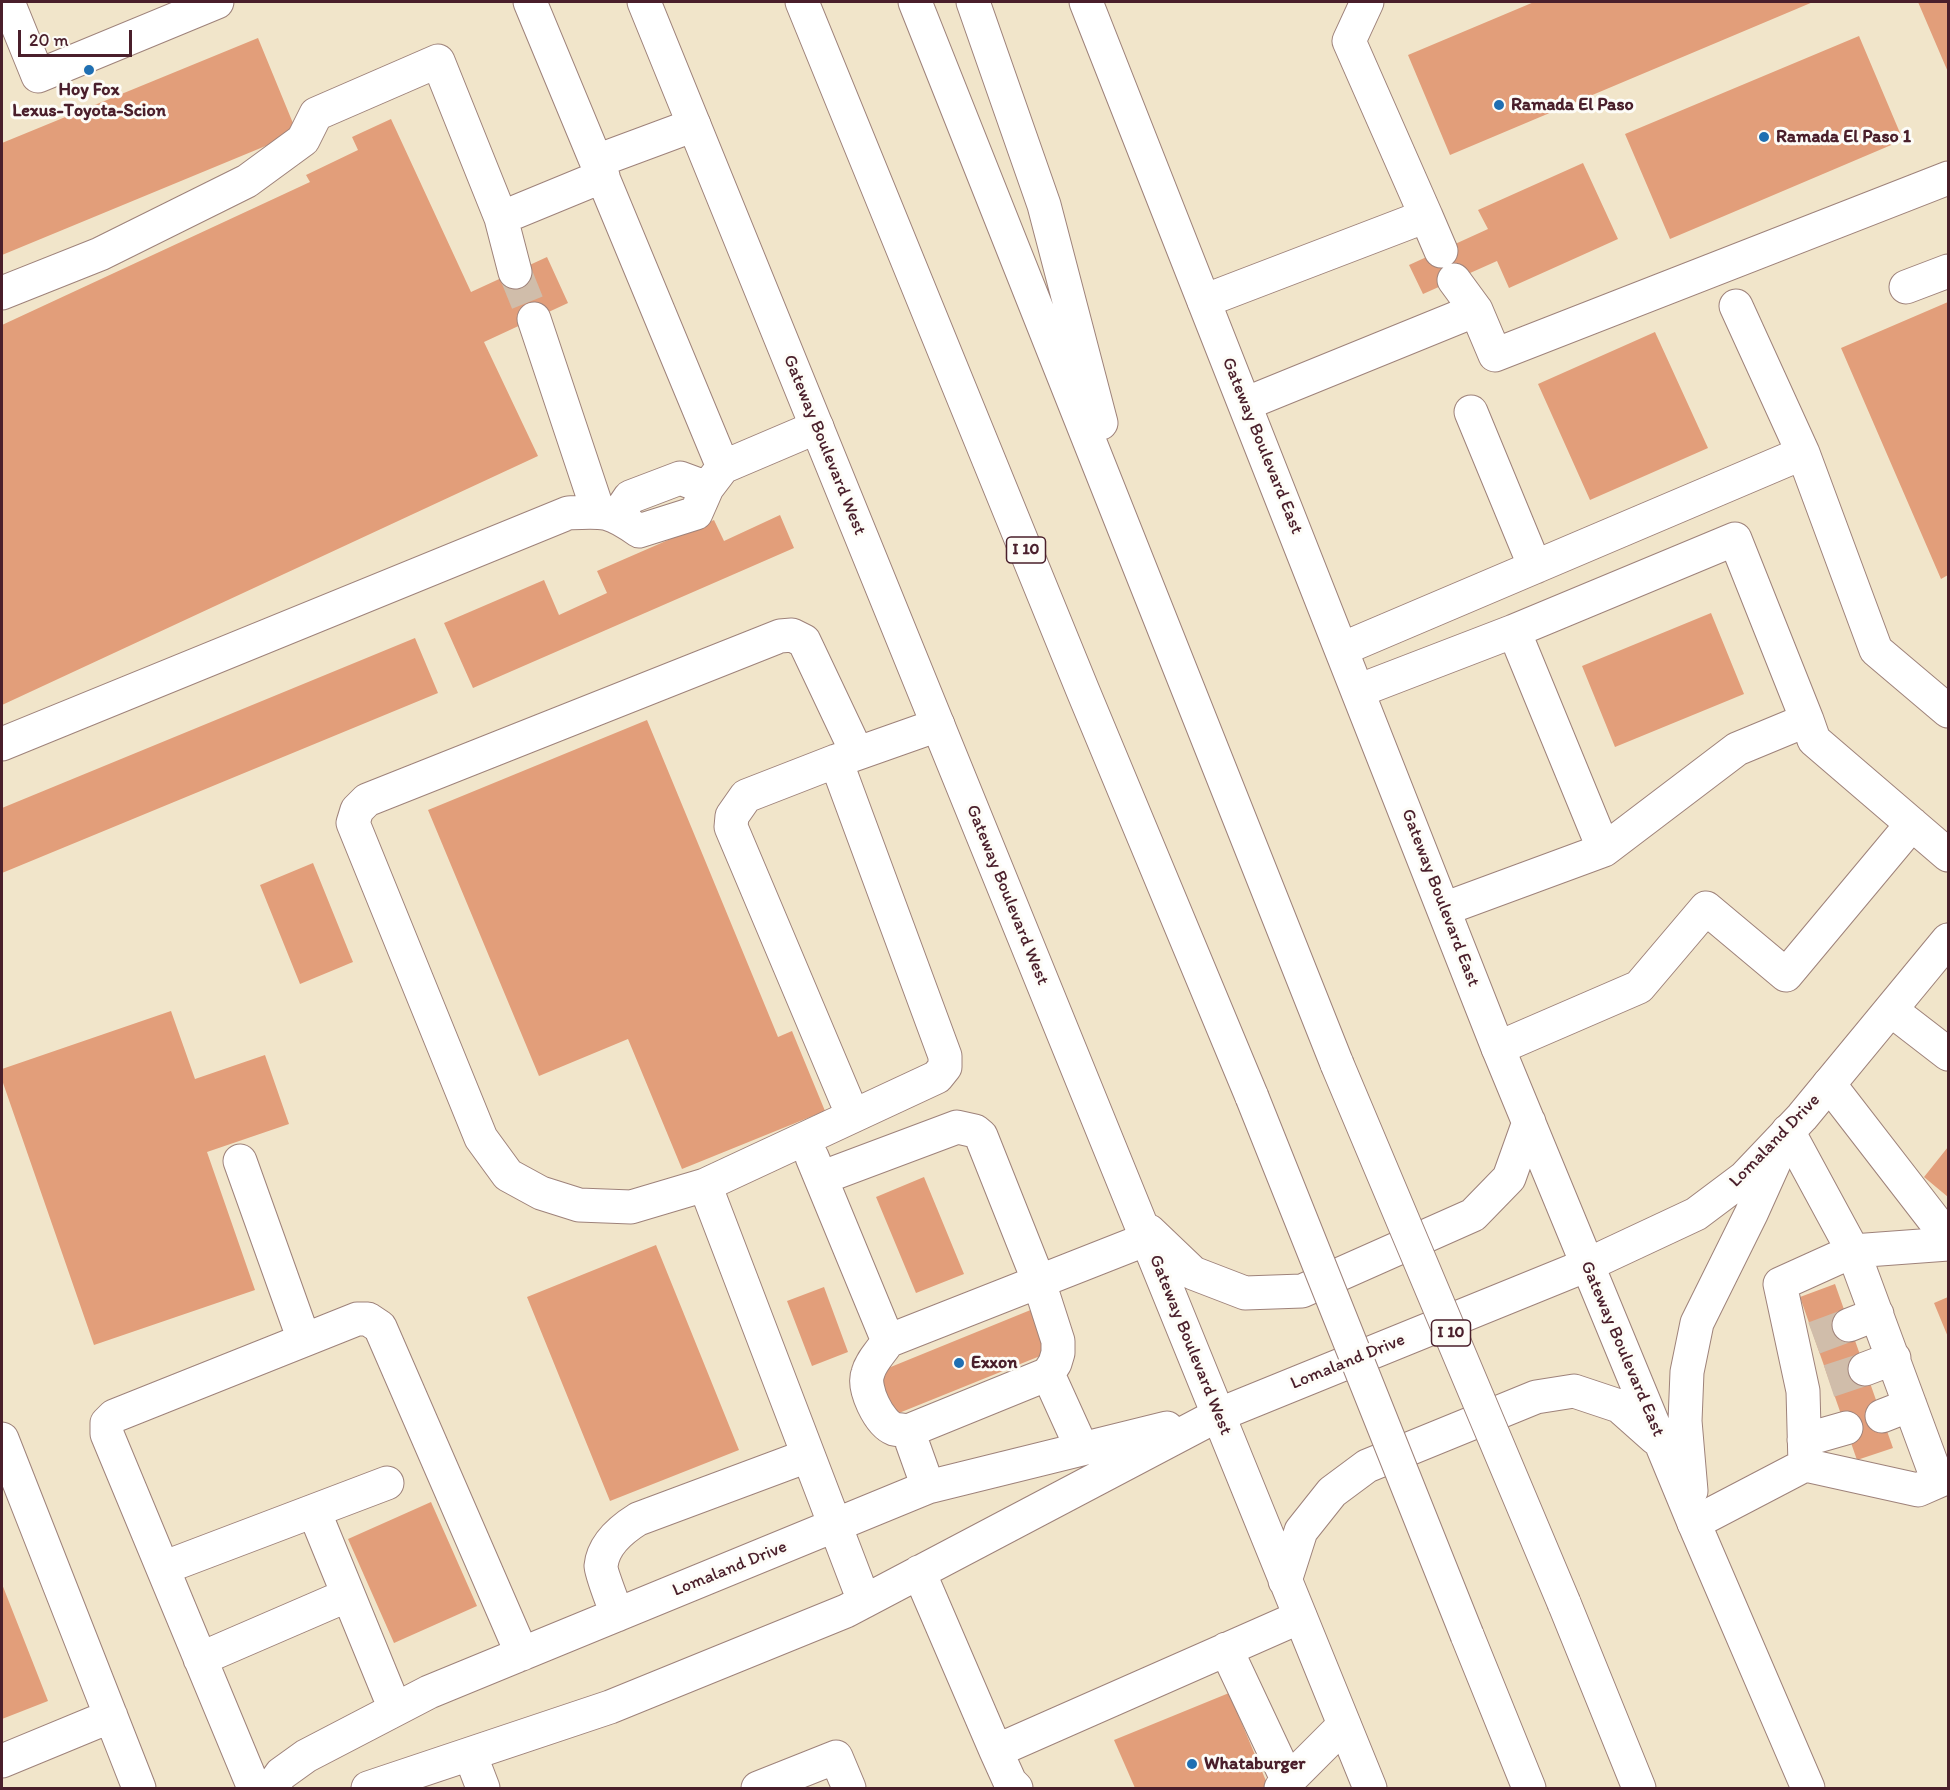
<!DOCTYPE html>
<style>
body{margin:0}
#map{position:relative;width:1950px;height:1790px;overflow:hidden;background:#f1e5ca;font-family:Itim,sans-serif}
canvas{display:block}
.frame{position:absolute;inset:0;border:3px solid #4a1f2b;pointer-events:none}
.scale{position:absolute;left:18px;top:30px;width:114px;height:27px;box-sizing:border-box;border:3px solid #4a1f2b;border-top:0;padding-left:8px;font-size:18px;line-height:21px;white-space:nowrap;color:#4a1f2b;-webkit-text-stroke:4px #fdfcf7;paint-order:stroke}
</style>
<div id="map">
<canvas width="1950" height="1790"></canvas>
<div class="frame"></div>
<div class="scale">20 m</div>
</div>
<script>
const c = document.querySelector('canvas').getContext('2d');
c.lineJoin = 'round';
function paint(path, color) {
  c.fillStyle = color;
  c.fill(path, 'evenodd');
}
function trace(path, color, width, dash) {
  c.strokeStyle = color;
  c.lineWidth = width;
  c.lineCap = dash ? 'butt' : 'round';
  c.setLineDash(dash || []);
  c.stroke(path);
}
function label(font, color, halo, rows, align = 'center') {
  c.font = font + ' Itim,sans-serif';
  c.lineWidth = 6;
  c.setLineDash([]);
  c.textBaseline = 'middle';
  c.strokeStyle = halo;
  c.fillStyle = color;
  for (const [text, x, y, turn = 0] of rows) {
    c.save();
    c.translate(x, y);
    c.rotate((+turn || 0) * Math.PI / 180);
    c.textAlign = isNaN(turn) ? turn : align;
    if (halo) c.strokeText(text, 0, 0);
    c.fillText(text, 0, 0);
    c.restore();
  }
}
paint(new Path2D(`
 M1534,2H1813L1450,155L1408,55Z
 M1918,2H1948V72Z
 M1859,36L1903,140L1670,239L1625,134Z
 M258,38L297,133L2,255V143Z
 M391,119L471,292L547,257L568,303L484,342L538,456L2,705V325L310,182L306,175L358,150L352,137Z
 M1583,163L1618,239L1509,288L1497,261L1423,294L1409,265L1488,229L1478,210Z
 M1948,302V575L1941,579L1841,348Z
 M1655,332L1708,448L1590,500L1538,384Z
 M780,515L794,548L473,688L444,623L544,580L559,615L607,593L597,571L714,520L724,541Z
 M1711,613L1744,694L1615,747L1582,666Z
 M415,638L438,693L2,873V808Z
 M647,720L778,1037L792,1031L825,1111L682,1169L628,1039L539,1076L428,810Z
 M313,863L353,962L300,984L260,885Z
 M171,1011L195,1079L265,1055L289,1124L207,1152L255,1290L94,1345L2,1080V1069Z
 M1948,1147V1197L1924,1177Z
 M924,1177L964,1274L916,1293L876,1197Z
 M656,1245L739,1450L610,1501L527,1297Z
 M1835,1284L1893,1448L1857,1460L1800,1297Z
 M824,1287L848,1352L812,1366L787,1301Z
 M1948,1297V1337L1934,1303Z
 M1033,1309L1050,1352L894,1415L876,1373Z
 M431,1502L477,1606L394,1643L348,1539Z
 M2,1584L48,1701L2,1719Z
 M1229,1693L1269,1788H1135L1114,1740Z`), '#e29e7a');
trace(new Path2D(`
 M515,272L534,319
 M1814,1338L1849,1325
 M1829,1381L1865,1369`), '#d0bdaa', 33, [33, 16]);
const minor = new Path2D(`
 M8,2L38,76L217,2
 M530,2L723,467L817,427
 M597,161L694,125
 M1426,216L1441,251
 M501,218L603,176
 M1454,280L1476,310
 M1906,287L1948,271
 M2,293L100,254L247,181L303,140L316,114L438,61L501,218L515,272
 M1204,301L1426,216L1349,41L1367,2
 M534,319L598,511
 M1245,404L1476,310L1495,355L1948,178
 M1471,412L1535,567
 M1803,453L1876,650L1948,711
 M617,516L630,497L680,478L707,488
 M1342,649L1803,453L1736,306
 M1358,691L1514,631
 M1807,720L1737,749L1604,850L1514,631L1735,539L1807,720L1814,740L1948,855
 M2,744L568,513C604,511 609,510 639,531L696,513L707,488L723,467
 M836,761L746,796L732,816L731,827L853,1116
 M1444,909L1604,850
 M1891,1010L1948,1054
 M1498,1048L1639,987L1706,908L1786,975L1912,824
 M1829,1084L1948,1238
 M1788,1131L1853,1251L1938,1481
 M812,1157L888,1341C882,1351 871,1361 868,1373C862,1388 879,1423 894,1429C898,1430 904,1430 908,1431L928,1487
 M240,1161L304,1340
 M821,1178L957,1127L975,1131L981,1136L1039,1282L1058,1341V1353L1055,1363L1048,1374
 M705,1185L631,1207L579,1205L541,1193L508,1175L481,1138L353,823L357,810L367,800L780,636L792,635L804,641L857,753
 M1849,1325L1877,1314
 M888,1341L1147,1239
 M1865,1369L1894,1358
 M1882,1416L1910,1405
 M908,1431L1048,1374L1082,1449
 M2,1439L139,1788
 M1804,1440L1846,1428
 M1805,1465L1803,1391L1780,1284L1853,1251L1948,1244
 M314,1511L395,1709
 M1694,1523L1805,1465L1918,1490L1948,1477
 M163,1568L387,1483
 M919,1572L996,1751L1300,1617
 M864,1601L705,1185L937,1077L945,1067V1056L836,761L938,725
 M617,1615C614,1605 601,1574 601,1566C603,1545 622,1529 638,1519L807,1456
 M1226,1649L1288,1781
 M200,1659L348,1595
 M996,1751L1010,1782L1016,1788
 M470,1754L483,1788
 M2,1761L111,1716
 M254,1788L107,1434V1423L114,1416L357,1319H368L380,1327L522,1654
 M271,1788L281,1774L306,1756L429,1692L928,1487L1167,1428
 M368,1788L610,1707L846,1611L1218,1415L1587,1265
 M758,1788L836,1757L849,1788
 M1281,1788L1344,1725`);
const major = new Path2D(`
 M644,2L1370,1788
 M1086,2L1498,1048L1694,1523L1808,1788
 M1149,1231L1193,1273L1245,1293L1302,1291L1473,1215L1509,1178L1529,1122
 M1587,1265L1696,1214L1744,1178L1802,1117L1948,940
 M1691,1491L1685,1421L1687,1372L1697,1323L1751,1214L1778,1154
 M1285,1581L1301,1531L1332,1492L1367,1466L1536,1397L1574,1391L1619,1406L1655,1438`);
const highway = new Path2D(`
 M802,2L1083,691L1252,1097
 M915,2L1337,1064
 M973,2L1044,205L1101,423
 M1564,1603L1639,1788
 M1467,1635L1529,1788`);
trace(minor, '#9e827a', 35);
trace(major, '#9e827a', 35);
trace(highway, '#9e827a', 35);
trace(minor, '#fff', 33);
trace(major, '#fff', 33);
trace(highway, '#fff', 33);
const highwayBridge = new Path2D(`
 M1337,1064L1564,1603
 M1252,1097L1467,1635`);
trace(highwayBridge, '#9e827a', 35, []);
trace(highwayBridge, '#fff', 33);
for (const [x, y, r, color] of [
 [89,70,6,"#1f6fb2"],
 [1499,105,6,"#1f6fb2"],
 [1764,137,6,"#1f6fb2"],
 [959,1363,6,"#1f6fb2"],
 [1192,1764,6,"#1f6fb2"]
]) {
  const dot = new Path2D();
  dot.arc(x, y, r, 0, 2 * Math.PI);
  c.fillStyle = color;
  c.fill(dot);
  trace(dot, '#fdfcf7', 2);
}
for (const [x, y, w] of [
 [1026,550,39],
 [1451,1333,39]
]) {
  const box = new Path2D();
  box.roundRect(x - w / 2, y - 13, w, 26, 4.5);
  c.fillStyle = '#fdfcf7';
  c.fill(box);
  trace(box, '#4a1f2b', 1.5);
}
label('bold 16px', '#4a1f2b', null, [
 ["I 10",1026,550],
 ["I 10",1451,1333]
]);
label('bold 18px', '#4a1f2b', '#fdfcf7', [
 ["Hoy Fox",89,90,"center"],
 ["Lexus-Toyota-Scion",89,111,"center"],
 ["Ramada El Paso",1511,105],
 ["Ramada El Paso 1",1776,137],
 ["Exxon",971,1363],
 ["Whataburger",1204,1764]
], 'left');
label('18px', '#4a1f2b', '#fdfcf7', [
 ["Gateway Boulevard West",824,445,68],
 ["Gateway Boulevard East",1262,446,68],
 ["Gateway Boulevard West",1007,895,68],
 ["Gateway Boulevard East",1440,898,69],
 ["Lomaland Drive",1775,1141,-46],
 ["Gateway Boulevard West",1190,1345,68],
 ["Gateway Boulevard East",1622,1349,67],
 ["Lomaland Drive",1348,1362,-22],
 ["Lomaland Drive",730,1569,-22]
]);
</script>
